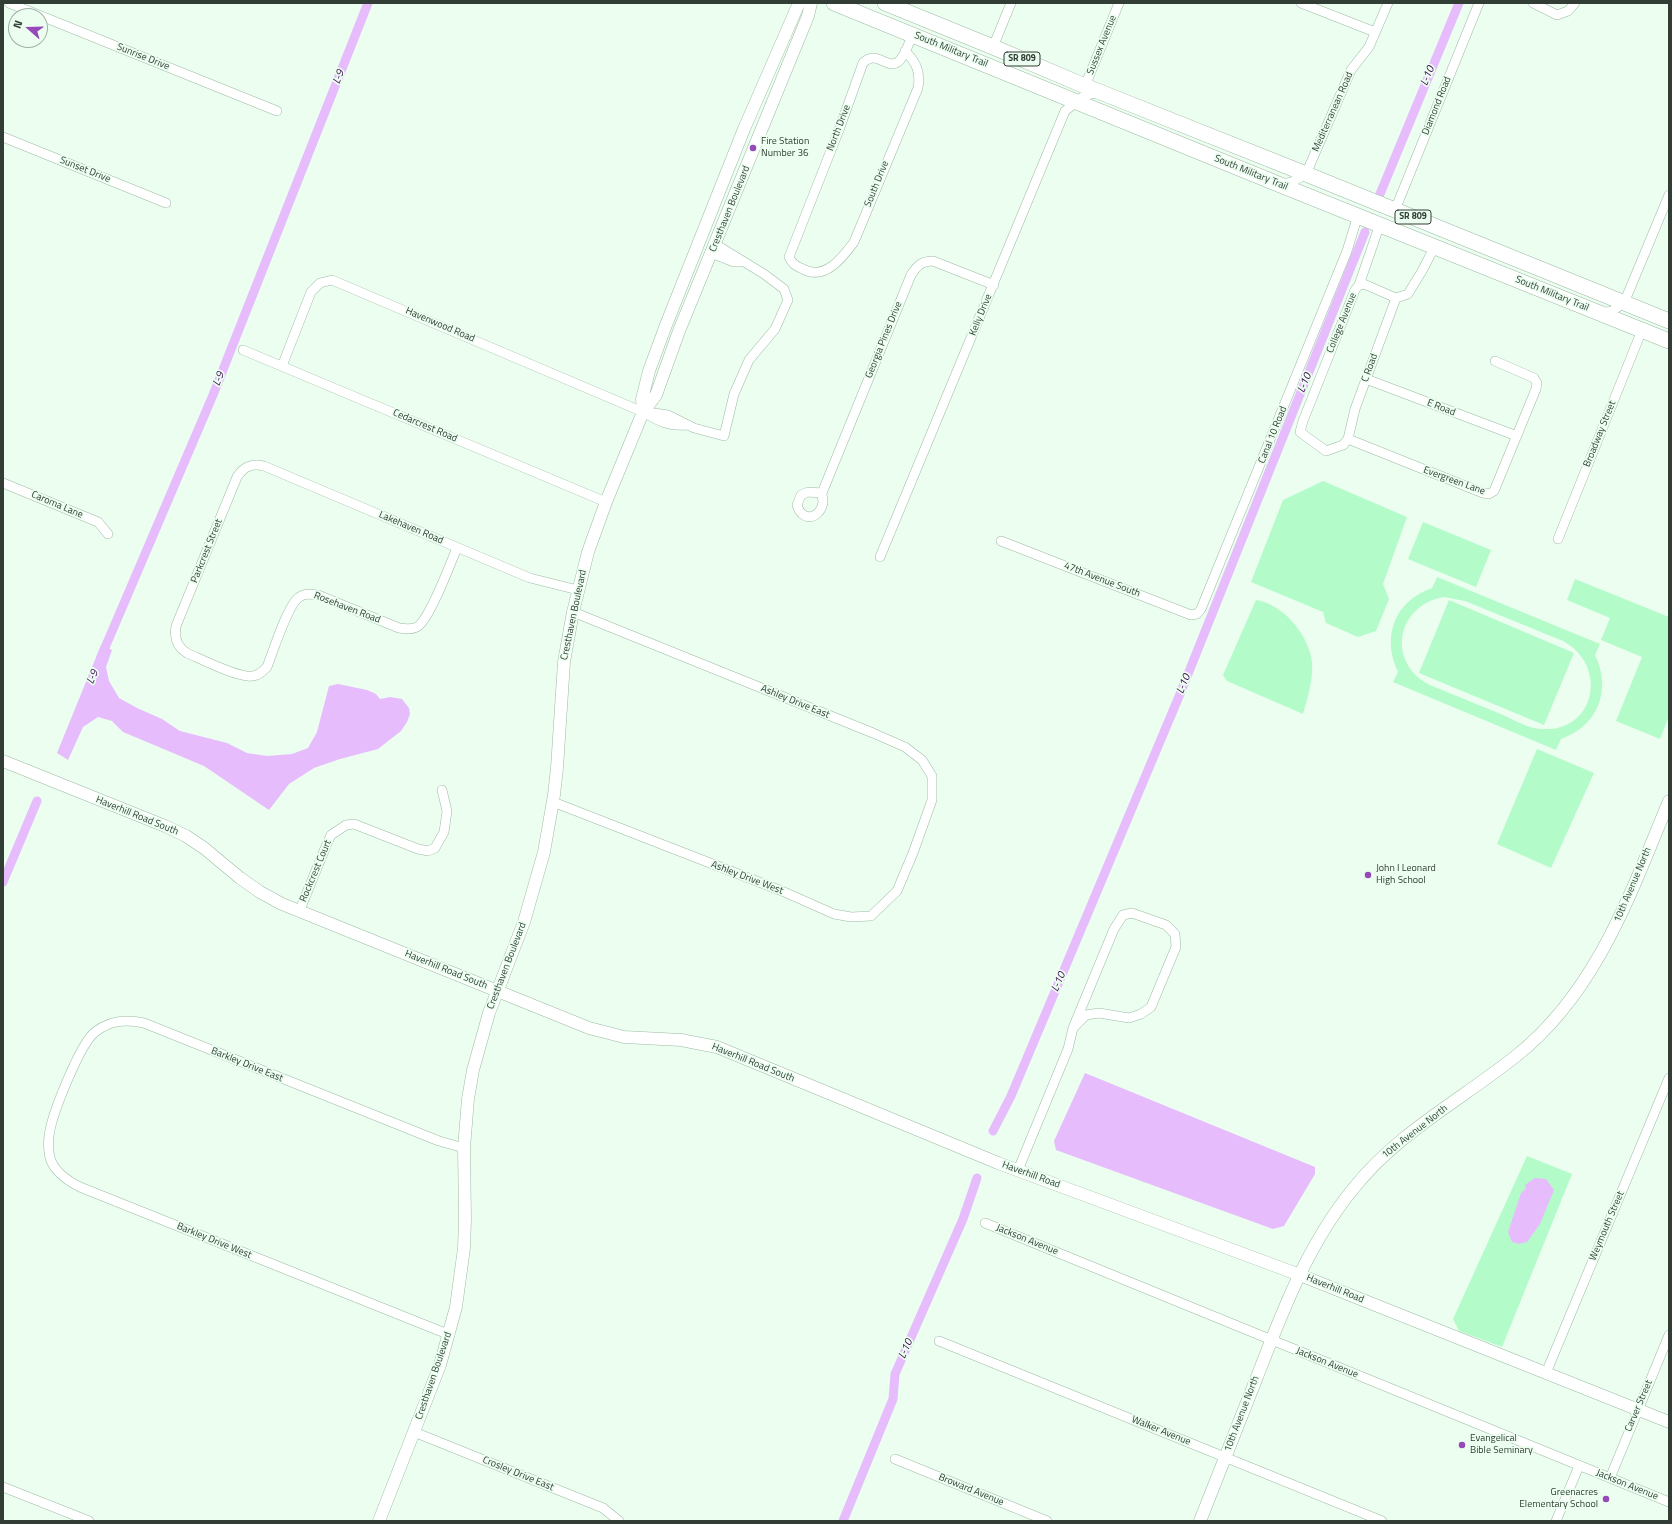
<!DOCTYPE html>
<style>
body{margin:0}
#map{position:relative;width:1672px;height:1524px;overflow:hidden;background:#ebfef0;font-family:"Titillium Web",sans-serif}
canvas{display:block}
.frame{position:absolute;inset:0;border:4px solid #323e35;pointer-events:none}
.north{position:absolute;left:8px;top:8px;width:40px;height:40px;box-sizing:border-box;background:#ebfef0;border:1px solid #a1b1a5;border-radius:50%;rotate:290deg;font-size:11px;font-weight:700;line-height:16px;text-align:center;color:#323e35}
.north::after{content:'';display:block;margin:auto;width:14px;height:18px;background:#9749b9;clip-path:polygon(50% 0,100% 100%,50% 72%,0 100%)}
</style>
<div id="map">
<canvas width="1672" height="1524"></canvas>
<div class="frame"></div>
<div class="north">N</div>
</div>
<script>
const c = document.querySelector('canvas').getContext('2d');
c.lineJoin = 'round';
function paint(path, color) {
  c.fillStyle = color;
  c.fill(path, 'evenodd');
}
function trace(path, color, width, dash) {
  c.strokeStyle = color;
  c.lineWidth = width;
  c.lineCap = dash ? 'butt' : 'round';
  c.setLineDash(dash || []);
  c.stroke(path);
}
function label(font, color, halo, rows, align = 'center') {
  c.font = font + ' "Titillium Web",sans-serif';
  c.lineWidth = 3.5;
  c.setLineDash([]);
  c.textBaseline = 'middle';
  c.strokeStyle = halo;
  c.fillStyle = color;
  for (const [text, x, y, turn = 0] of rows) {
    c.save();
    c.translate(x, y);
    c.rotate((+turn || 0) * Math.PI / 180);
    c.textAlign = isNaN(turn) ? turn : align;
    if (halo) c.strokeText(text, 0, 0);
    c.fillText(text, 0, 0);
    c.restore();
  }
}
paint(new Path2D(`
 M1323,481L1407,517L1383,584L1389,599L1376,631L1358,637L1326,623L1323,612L1251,582L1283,500Z
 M1423,522L1491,550L1476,587L1408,559Z
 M1437,577L1600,644L1595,655C1612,690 1598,726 1561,739L1556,750L1393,682L1398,672C1381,636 1395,601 1432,588ZM1444,597L1465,601L1563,641C1609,666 1595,732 1543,729C1529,729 1516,721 1503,715C1479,705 1454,695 1430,685C1386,663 1396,605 1444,597Z
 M1575,579L1669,617V716L1660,739L1616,721L1642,657L1601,640L1610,618L1567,600Z
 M1256,600C1282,604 1305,631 1311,656C1315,674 1308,697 1303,714L1227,681L1223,675Z
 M1449,600L1574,653L1544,725L1419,673Z
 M1537,749L1594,773L1551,868L1497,844Z
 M1527,1156L1572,1174L1502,1347L1459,1331L1453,1319Z`), '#b4fbca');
paint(new Path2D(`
 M101,645L112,650L106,667L109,681L119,698L137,708L162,719L180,731L227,743L247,753L267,756L292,754L308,748L317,732L329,686L338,684L367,690L376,694L380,699L390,697L402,699L409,708L410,714L407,722L401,731L378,749L340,759L314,768L289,784L269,810L204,766L123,732L112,721L98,717L83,727L68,760L57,753Z
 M1085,1073L1315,1167V1174L1284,1226L1273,1229L1056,1150L1054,1141Z
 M1535,1178L1546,1179L1554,1190L1540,1224L1527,1242L1519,1244L1512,1242L1508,1232L1521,1193L1526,1188L1525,1185Z`), '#e7bcfd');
trace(new Path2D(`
 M1380,194L1459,3
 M101,657L213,395L368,3
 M3,882L37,801
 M993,1131L1011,1096L1180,694L1365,232
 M843,1521L893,1399L895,1374L963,1219L977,1178`), '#e7bcfd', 9);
const minor = new Path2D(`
 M9,3L277,111
 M1301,3L1375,32
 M1533,3L1557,15L1568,11L1575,3
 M993,47L1011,3
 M905,51C916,62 921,72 918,88L854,242C842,258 825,281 803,269C796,266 792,264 789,257L839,130L863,63C877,49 886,70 898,62C905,57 909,42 913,34
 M1085,86L1119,3
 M3,137L166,203
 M1282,184L1292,182L1306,174L1351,70L1369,47L1388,3
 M1395,210L1479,3
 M1380,224L1359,285L1355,290L1303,421L1300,432L1326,451L1343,445L1348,439L1483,493L1489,494L1494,491L1536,389L1537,383L1534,378L1495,361
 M711,253L734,262H741
 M1359,285L1364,284L1396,298
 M1396,298L1408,294L1422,271L1435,246
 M1601,313L1612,311L1624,303L1669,195
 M243,350L606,502
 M282,366L311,292L320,283L332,280L643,412C659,421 668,427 687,425
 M1366,379L1517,436
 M647,412L668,415L694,428L724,436L734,394L749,360L775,329L788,300L784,289L764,274L715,244
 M1348,439L1355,409L1396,298
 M3,483L98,522L108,534
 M822,493L808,492L801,495L797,505C802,522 819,520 823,503C823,500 822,496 822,493L911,275C917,266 921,261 933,261L994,285
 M1558,539L1642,330
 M1001,541L1191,615L1197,614L1201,609L1347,251L1358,215
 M457,548C450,564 430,619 417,627C411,630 405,629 399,628L318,595C311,594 304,593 298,598C287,607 273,652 267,667C263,671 258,676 252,676C238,678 201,659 187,653C177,647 174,638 176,626L237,477C244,466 252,463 264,466L530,578L578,590
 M880,557L1065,111L1085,95L1098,93
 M553,802L782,891L834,914L851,917L871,916L897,891L913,853L932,800V776L922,760L905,747L873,733L573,612
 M299,912L326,846L331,835L346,825L354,824L418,849L428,851L435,848L444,832L447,811L442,790
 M1018,1170L1068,1049L1073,1028L1086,1015L1099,1013L1129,1018L1141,1014L1151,1007L1176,947L1175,934L1166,925L1132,913L1123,915L1114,929L1073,1028
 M985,1223L1669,1502
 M450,1335L80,1187C68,1181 54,1171 50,1158C48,1149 48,1139 50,1130C54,1110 80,1044 95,1032C110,1020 126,1019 144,1023L439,1141L464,1148
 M939,1341L1382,1521
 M1546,1373L1669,1078
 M414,1432L603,1508L619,1521
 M895,1459L1047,1521
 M1610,1478L1669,1335
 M3,1487L89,1521
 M1556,1521L1579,1466`);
const tertiary = new Path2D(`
 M643,412L642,399L649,371L666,325L744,129L799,3
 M3,761L165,826L186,836L204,848L240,878L260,892L282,904L589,1028L624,1037L681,1040L717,1047L998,1163L1300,1275L1669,1422
 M379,1521L440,1365L456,1307L464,1248L465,1219L464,1148L468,1099L473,1070L489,1013L524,922L544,852L554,795L557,768L564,662L573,612L588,552L606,502L643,412L656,395L679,331L808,16L811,3
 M1200,1521C1219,1473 1238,1425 1257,1377C1282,1312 1308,1244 1353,1189C1397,1133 1461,1100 1516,1056C1597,992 1631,892 1669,801`);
const primary = new Path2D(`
 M834,3L1278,184L1669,341
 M885,3L993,47L1085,86L1306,174L1669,321`);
trace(minor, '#9cbaa4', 10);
trace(tertiary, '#9cbaa4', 13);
trace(primary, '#9cbaa4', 16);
trace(minor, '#fff', 9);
trace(tertiary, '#fff', 12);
trace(primary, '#fff', 15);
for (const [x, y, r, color] of [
 [753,148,4,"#9749b9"],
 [1368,875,4,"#9749b9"],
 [1462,1445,4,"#9749b9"],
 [1606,1499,4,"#9749b9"]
]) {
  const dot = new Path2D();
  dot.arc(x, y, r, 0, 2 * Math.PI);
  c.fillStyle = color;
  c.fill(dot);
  trace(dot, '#ebfef0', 1.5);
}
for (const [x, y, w] of [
 [1022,59,36],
 [1413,217,36]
]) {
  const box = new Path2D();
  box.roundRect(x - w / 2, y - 7, w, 14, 3);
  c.fillStyle = '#ebfef0';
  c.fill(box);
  trace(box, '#323e35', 1);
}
label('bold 9px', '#323e35', null, [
 ["SR 809",1022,59],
 ["SR 809",1413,217]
]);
label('10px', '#323e35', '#ebfef0', [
 ["Sussex Avenue",1102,45,-68],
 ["South Military Trail",951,50,22],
 ["Sunrise Drive",143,57,22],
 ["Diamond Road",1437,106,-68],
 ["Mediterranean Road",1333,112,-66],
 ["North Drive",839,128,-69],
 ["Sunset Drive",85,170,22],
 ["South Military Trail",1251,173,22],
 ["South Drive",877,184,-68],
 ["Cresthaven Boulevard",730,209,-68],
 ["South Military Trail",1552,294,22],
 ["Kelly Drive",981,315,-68],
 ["College Avenue",1342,323,-68],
 ["Havenwood Road",440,325,23],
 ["Georgia Pines Drive",884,340,-68],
 ["C Road",1370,368,-70],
 ["E Road",1441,408,21],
 ["Cedarcrest Road",425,426,23],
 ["Broadway Street",1600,434,-68],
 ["Canal 10 Road",1273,435,-68],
 ["Evergreen Lane",1454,481,20],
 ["Caroma Lane",57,505,23],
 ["Lakehaven Road",411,528,23],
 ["Parkcrest Street",207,551,-68],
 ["47th Avenue South",1102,580,21],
 ["Rosehaven Road",347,608,21],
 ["Cresthaven Boulevard",574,615,-78],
 ["Ashley Drive East",795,702,22],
 ["Haverhill Road South",137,816,22],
 ["Rockcrest Court",316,871,-67],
 ["Ashley Drive West",747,878,21],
 ["10th Avenue North",1633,885,-67],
 ["Cresthaven Boulevard",507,966,-69],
 ["Haverhill Road South",446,970,22],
 ["Haverhill Road South",753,1063,22],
 ["Barkley Drive East",247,1065,22],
 ["10th Avenue North",1415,1132,-38],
 ["Haverhill Road",1031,1175,20],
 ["Weymouth Street",1607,1226,-67],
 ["Jackson Avenue",1027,1240,22],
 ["Barkley Drive West",214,1241,22],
 ["Haverhill Road",1335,1289,22],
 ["Jackson Avenue",1327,1363,22],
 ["Cresthaven Boulevard",434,1376,-71],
 ["Carver Street",1639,1406,-67],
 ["10th Avenue North",1242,1414,-69],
 ["Walker Avenue",1161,1431,22],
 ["Crosley Drive East",518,1474,22],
 ["Jackson Avenue",1627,1485,22],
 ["Broward Avenue",971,1490,22]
]);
label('10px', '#323e35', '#ebfef0', [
 ["Fire Station",761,142],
 ["Number 36",761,154],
 ["John I Leonard",1376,869],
 ["High School",1376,881],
 ["Evangelical",1470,1439],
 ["Bible Seminary",1470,1451],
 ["Greenacres",1598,1493,"right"],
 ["Elementary School",1598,1505,"right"]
], 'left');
label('italic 11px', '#410e55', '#ebfef0', [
 ["L-10",1428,76,-68],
 ["L-9",339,77,-68],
 ["L-9",219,379,-68],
 ["L-10",1305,383,-68],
 ["L-9",93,677,-67],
 ["L-10",1184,684,-68],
 ["L-10",1059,982,-67],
 ["L-10",906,1349,-66]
]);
</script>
